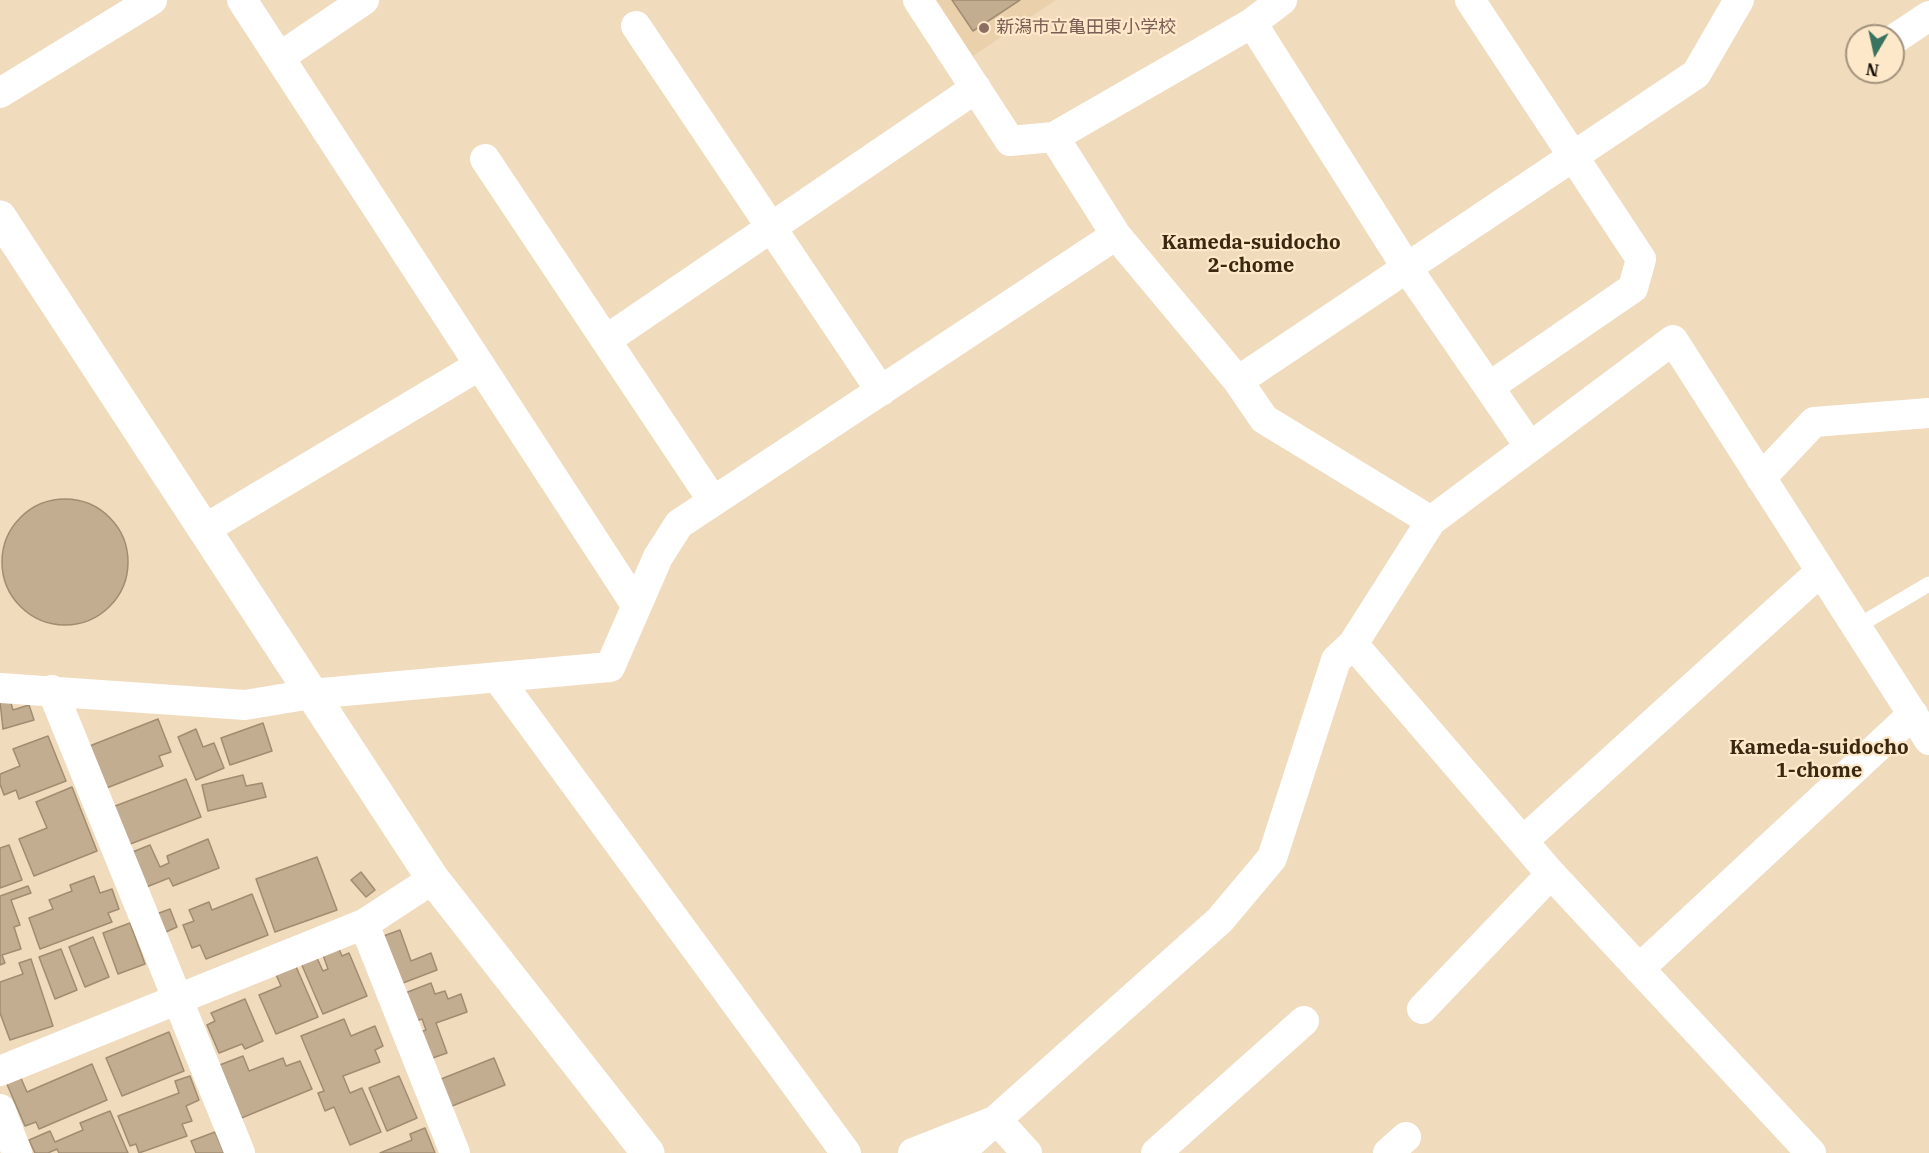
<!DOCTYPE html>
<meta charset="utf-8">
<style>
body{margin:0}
#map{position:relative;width:1929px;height:1153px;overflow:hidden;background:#f0dbbd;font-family:"IBM Plex Serif",serif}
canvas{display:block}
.north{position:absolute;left:1845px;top:24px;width:60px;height:60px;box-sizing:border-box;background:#fee8ca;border:2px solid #a2927c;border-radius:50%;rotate:189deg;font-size:16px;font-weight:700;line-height:24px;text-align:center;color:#171006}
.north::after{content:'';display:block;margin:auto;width:21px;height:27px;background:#38745f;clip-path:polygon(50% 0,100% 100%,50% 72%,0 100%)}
</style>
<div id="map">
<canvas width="1929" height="1153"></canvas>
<div class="north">N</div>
</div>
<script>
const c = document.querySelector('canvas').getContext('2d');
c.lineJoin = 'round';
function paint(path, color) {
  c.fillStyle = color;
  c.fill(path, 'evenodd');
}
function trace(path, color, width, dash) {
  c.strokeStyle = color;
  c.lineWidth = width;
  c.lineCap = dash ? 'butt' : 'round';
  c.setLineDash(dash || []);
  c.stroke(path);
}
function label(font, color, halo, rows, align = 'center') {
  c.font = font + ' "IBM Plex Serif","Noto Sans JP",serif';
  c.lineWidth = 4.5;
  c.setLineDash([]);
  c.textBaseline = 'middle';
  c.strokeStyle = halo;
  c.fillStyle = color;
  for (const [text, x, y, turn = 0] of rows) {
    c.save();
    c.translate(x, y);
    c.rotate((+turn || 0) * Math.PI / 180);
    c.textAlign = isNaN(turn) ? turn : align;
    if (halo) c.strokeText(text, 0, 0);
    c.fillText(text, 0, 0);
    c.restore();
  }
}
paint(new Path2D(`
 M935,0H1056L973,56Z`), '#ead1ac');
const building = new Path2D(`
 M952,0H1020L973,31Z
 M2 562a63 63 0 1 1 126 0a63 63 0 1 1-126 0Z
 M10,700L13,710L29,705L34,720L3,729L0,702Z
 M158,719L171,752L159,756L163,766L104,789L87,747Z
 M263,723L272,751L230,765L221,738Z
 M196,729L203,747L214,743L224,768L196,780L178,737Z
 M48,736L66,781L19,799L16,790L4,795L0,784V774L20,766L13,749Z
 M243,775L246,786L262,783L266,797L208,811L202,785Z
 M186,779L201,817L125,846L110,808Z
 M72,787L97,851L34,876L19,839L47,828L36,802Z
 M208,839L219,868L173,886L169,878L144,888L130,853L150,845L160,867L169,863L167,856Z
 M9,845L22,880L0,888V848Z
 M317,857L337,910L275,932L256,879Z
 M361,872L375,890L366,897L351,880Z
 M94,876L100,893L112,889L119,909L108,913L112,922L40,949L29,918L53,909L49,900L72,891L70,885Z
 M28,886L31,893L11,900L20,925L14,927L21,949L2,955L5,963L0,965V896Z
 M252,894L268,935L206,959L200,945L192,948L183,925L194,921L189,910L209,902L212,910Z
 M170,909L177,927L159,935L151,916Z
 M130,923L145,964L118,974L103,933Z
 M400,930L411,961L431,953L437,970L395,986L378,938Z
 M93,937L109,977L85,987L69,947Z
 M61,949L77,990L55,999L39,957Z
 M339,949L342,956L349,953L367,996L323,1014L301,963L316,956L323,971L328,969L323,955Z
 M31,959L53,1026L10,1040L0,1013V982L23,974L19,963Z
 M294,962L318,1017L276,1034L259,995L281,986L274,970Z
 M431,983L435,994L445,991L448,999L461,994L467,1012L436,1023L447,1053L424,1061L414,1034L426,1030L422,1019L410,1023L400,995Z
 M245,999L263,1041L245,1049L242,1044L219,1053L207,1025L215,1021L211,1013Z
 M344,1019L351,1036L375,1026L383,1046L375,1050L380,1062L343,1076L350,1093L362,1088L381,1132L350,1145L334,1107L325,1111L318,1093L324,1091L301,1036Z
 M169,1032L184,1071L122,1096L106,1058Z
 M243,1056L249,1071L283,1058L286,1066L300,1061L312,1089L239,1119L217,1066Z
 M494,1058L505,1085L447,1108L436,1081Z
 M92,1064L107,1100L39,1129L36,1122L25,1126L6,1082L20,1076L27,1092Z
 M190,1076L199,1100L186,1106L192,1121L182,1124L187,1136L139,1153L136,1144L130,1146L118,1116L179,1093L175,1081Z
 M399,1076L417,1118L387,1131L369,1088Z
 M110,1111L128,1153H59L57,1149L48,1153H35L29,1140L50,1131L55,1142L83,1130L80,1123Z
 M425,1128L435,1153H380L412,1140L410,1134Z
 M215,1132L224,1153H196L191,1141Z`);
paint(building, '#c3ad91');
trace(building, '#a18c71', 1.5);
trace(new Path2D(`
 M1856,627L1929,584`), '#fff', 15);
trace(new Path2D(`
 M242,0L636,605
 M918,0L1010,141L1054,137L1252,23L1282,0
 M1470,0L1641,259L1633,288L1489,387
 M1252,23L1407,268L1530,447
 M636,26L881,391
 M1893,40L1929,16
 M280,57L364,0
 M0,93L152,0
 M1054,137L1116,235L1238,381L1264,419L1431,521
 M485,159L713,501
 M606,340L976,88
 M1238,381L1696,74L1739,0
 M1761,478L1814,422L1929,413
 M205,529L480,365
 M1353,644L1551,874L1811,1153
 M497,677L846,1153
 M0,688L245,705L311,694L610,667L658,557L679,524L1116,235
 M52,690L240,1153
 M1523,841L1821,571
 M364,924L455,1153
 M1639,969L1913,714
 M1422,1009L1551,874
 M0,1071L364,924L433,879
 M0,1109L17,1153
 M913,1153L997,1120L1027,1153
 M959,1153L1220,920L1272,858L1336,660L1353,644L1431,521L1673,340L1929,740
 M1156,1153L1304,1021
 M1388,1153L1406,1137`), '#fff', 30);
trace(new Path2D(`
 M0,217L433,879L648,1153`), '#fff', 33);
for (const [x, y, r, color] of [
 [984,28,6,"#8d6e63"]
]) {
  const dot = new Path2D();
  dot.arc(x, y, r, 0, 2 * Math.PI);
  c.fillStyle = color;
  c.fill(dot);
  trace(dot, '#fee8ca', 2);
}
label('18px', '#785e54', '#fee8ca', [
 ["新潟市立亀田東小学校",996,28]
], 'left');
label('bold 20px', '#3a2910', '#fee8ca', [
 ["Kameda-suidocho",1251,243],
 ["2-chome",1251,266],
 ["Kameda-suidocho",1819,748],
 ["1-chome",1819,771]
]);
</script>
